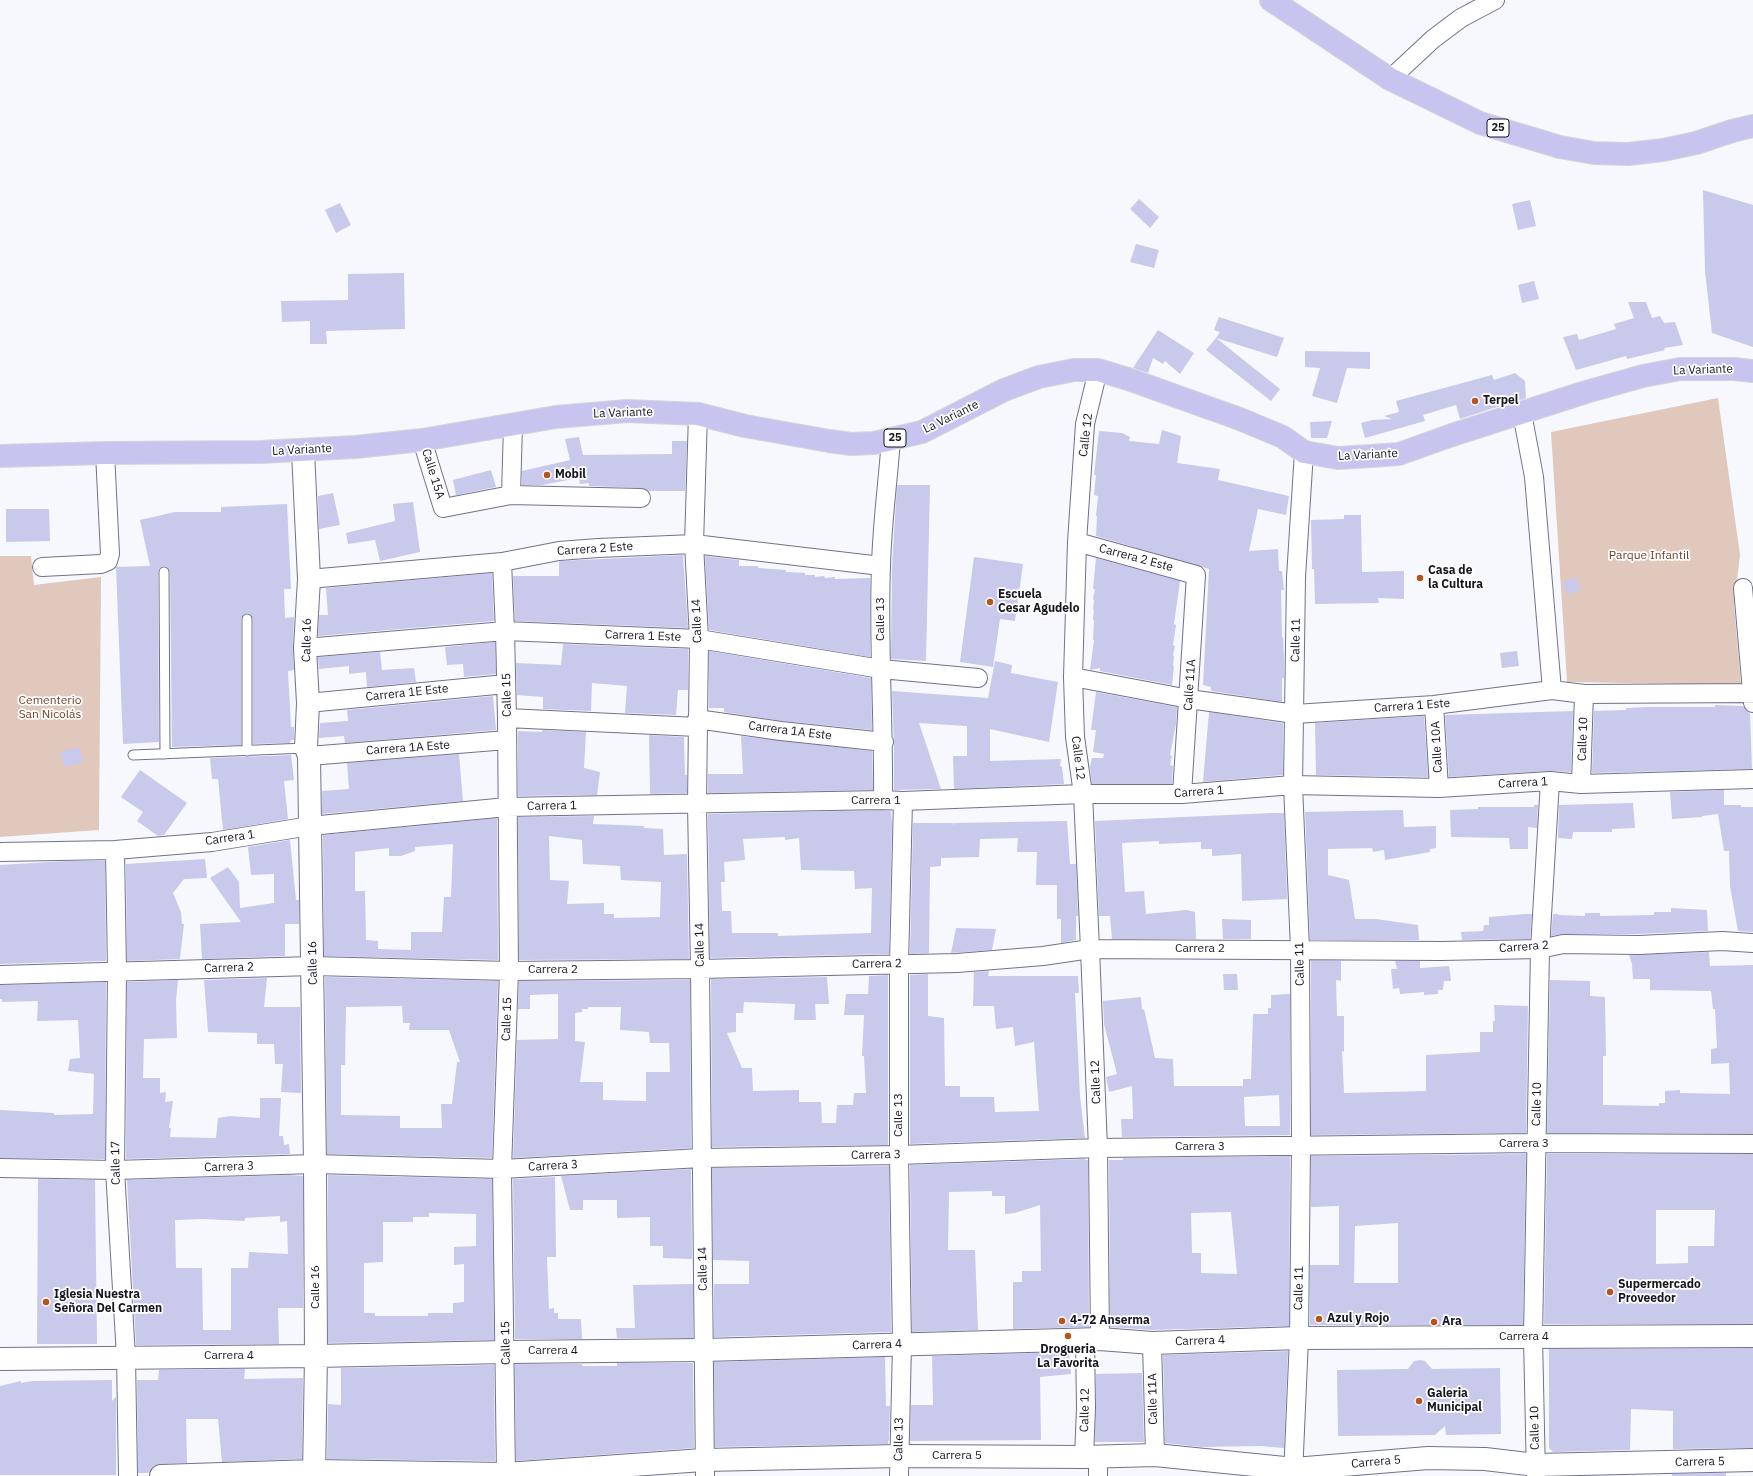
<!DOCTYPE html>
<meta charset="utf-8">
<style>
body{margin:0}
canvas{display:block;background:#f7f7fe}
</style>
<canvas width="1753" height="1476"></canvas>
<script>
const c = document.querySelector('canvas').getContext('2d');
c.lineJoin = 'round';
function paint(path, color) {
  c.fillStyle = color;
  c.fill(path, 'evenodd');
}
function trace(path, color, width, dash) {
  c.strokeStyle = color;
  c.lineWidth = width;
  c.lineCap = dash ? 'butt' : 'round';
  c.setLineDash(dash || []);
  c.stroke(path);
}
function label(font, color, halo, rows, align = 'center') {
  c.font = font + ' "IBM Plex Sans",sans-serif';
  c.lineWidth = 3.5;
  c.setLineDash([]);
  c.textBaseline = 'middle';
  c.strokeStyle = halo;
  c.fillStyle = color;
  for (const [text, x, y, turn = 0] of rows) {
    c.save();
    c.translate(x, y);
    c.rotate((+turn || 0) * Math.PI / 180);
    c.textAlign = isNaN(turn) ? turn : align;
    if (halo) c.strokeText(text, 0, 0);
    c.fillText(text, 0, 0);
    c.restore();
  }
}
paint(new Path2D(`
 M1718,398L1740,555L1734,605L1741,685L1567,682L1551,432Z
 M0,556H31L34,585L101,577L99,830L0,837Z`), '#e0c8bd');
paint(new Path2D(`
 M1703,190L1753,205V347L1712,333L1705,271Z
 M1139,199L1159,217L1150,228L1130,209Z
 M1530,200L1536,226L1518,230L1512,204Z
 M340,203L351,225L336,233L325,210Z
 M1136,244L1159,250L1154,268L1130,262Z
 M404,273L405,329L326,331L327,344H310V321L282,322L281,301L348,300V274Z
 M1534,281L1539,299L1522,303L1518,285Z
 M1628,302H1646L1652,318L1660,316L1664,323L1675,322L1683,345L1664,348L1665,350L1627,359L1626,356L1576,370L1563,337L1577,334L1579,340L1616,329L1614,324L1634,318Z
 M1219,317L1284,338L1277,357L1216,338L1220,332L1214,330Z
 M1158,330L1194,353L1180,374L1165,361L1163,364L1153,358L1148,373L1133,368Z
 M1216,338L1280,389L1271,401L1206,350Z
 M1305,351L1370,352V369L1347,368L1337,403L1312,396L1320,368L1305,367Z
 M1515,373L1525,381L1526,398L1520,400H1499L1500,406L1460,419L1456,405L1423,415L1425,421L1365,438L1361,423L1372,420L1392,419L1384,416L1399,412L1396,401L1492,375L1494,380Z
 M1332,421L1327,438H1311L1310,422Z
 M1162,430L1181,436L1177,463L1220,469L1218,480L1289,496L1286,515L1258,509L1249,551L1278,549L1279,571H1282L1284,590H1281L1282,637H1283L1284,657V678H1282V702L1211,691V687L1203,685L1209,569L1096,536L1097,516H1096L1098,496L1094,495L1096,475H1094L1099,431L1122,433L1130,437L1129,441L1159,444Z
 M579,437L583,455L672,454V441H687L685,491H648L641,488L589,486V483L580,484L579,478L542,485H522V471L570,460L565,439Z
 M491,470L496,487L456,495L453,480Z
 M897,485H930L926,661L891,659L892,566Z
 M333,493L340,525L319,529L318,496Z
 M413,502L420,552L380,561L375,540L348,544L346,533L395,521L393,504Z
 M287,504L291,589H284L285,618L294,617L293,647L294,670L288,671L291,727H294V740H291L290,743L253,744V619L250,614L247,613L242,616L241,619V745L172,747L170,572L167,567L164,566L159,569L158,572L159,742L123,744L116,567L150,566L140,520L175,512H221V507Z
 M6,509H49L50,541L6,542Z
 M1344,515H1361L1362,572L1404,571V599L1378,598L1379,603L1315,604L1314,569H1312L1311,520L1344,519Z
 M683,555L688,628L515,621L513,576H559V562L560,561Z
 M705,556L739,560V566H758V568L786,570V572L805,573V575H815V577L824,576L825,578L835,577V579L870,578V657L709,630Z
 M974,557L1023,564L1015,621L1000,619L993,667L960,662Z
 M1096,558L1180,581L1174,624L1176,625L1173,645L1175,646L1173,655L1174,656L1173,666H1174L1172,685L1100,671V668L1090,670L1094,640H1093L1094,620L1093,619L1094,610H1093L1094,600L1093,599L1095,589H1093Z
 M492,573L494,621L318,636L319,615H328L326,588Z
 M1575,577L1581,589L1568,595L1562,583Z
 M495,642L496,674L464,677L463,664L447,665L445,647Z
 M563,644L688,649V690H678L676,715L625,713L627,686L592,683L591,711L543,709V697L517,695L516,663L561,665Z
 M709,651L871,678L872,730L782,721L724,712V708H709Z
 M1517,651L1519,666L1502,668L1500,653Z
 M380,652L382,670L414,668L416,682L367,687L366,672L349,674V666L319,669L318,657Z
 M995,661L1012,665L1011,673L1058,682L1049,742L990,729V761L1061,759L1060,766L1062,767L1064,784L954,789L953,756H967V726L919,723L941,789L894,790V743L892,691L988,698Z
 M1096,692L1177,707L1176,724L1170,755L1172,756L1170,765L1173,766L1172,784H1092L1090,767L1092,758H1103L1104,754L1093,752L1096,730H1091Z
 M493,696L496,730L345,743L344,736L319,738L320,723L348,721L347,710Z
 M1715,705L1743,706L1750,714L1752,769L1592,773L1594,711L1626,710V708L1648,707H1715Z
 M1573,711L1571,772L1549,771L1449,777L1445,715Z
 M1209,712L1283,723V775L1203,782Z
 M1424,716L1428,777L1316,775L1315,723Z
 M542,730L586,732L584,768L600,772L597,795L518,796V731L542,732Z
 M649,735L684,737L685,775H687V793L650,794Z
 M741,736L872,751L873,790L708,793V774H743Z
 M79,747L83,762L65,767L60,752Z
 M459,754L463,801L322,814V791L349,789L347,763Z
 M291,755L294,780L284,781L288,819L223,830L218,779H212L210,758Z
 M140,770L187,803L164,835L158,836L137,821L143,812L121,797Z
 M1724,790V805H1741V807H1753V932L1738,931L1730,886L1729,851H1724L1718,814L1702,816V817L1672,819L1670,792Z
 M1633,803L1635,828L1612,829V832H1573L1572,839L1558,838L1559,805Z
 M1534,805H1538L1537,828L1528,827V849H1510L1509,838L1451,837L1450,810L1478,809V807H1534Z
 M883,810L891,811L892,823L889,954L710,958L708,814ZM785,837V840L799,838L801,870L854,871L855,889L872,888L871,933L778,936V933H732L731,911H722L721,882H725L724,862L745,860L743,839Z
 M1403,810L1404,827L1436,826V848L1430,849V852L1385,860L1384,850L1373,852L1372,848L1328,849V875L1349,880L1355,919H1376L1418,925L1419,940H1310L1305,812Z
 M1272,813H1284L1287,899L1242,901L1241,854L1212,856V849H1201V842L1159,844V841L1122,843L1125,892L1144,891L1146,914L1187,910L1195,912L1196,939H1112L1110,916H1099L1095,821Z
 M594,816L593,824L644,826V828L663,829L664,855L687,854L689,959L519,960L518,817ZM549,836L582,840L583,864L620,866L621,880L661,882L660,917L614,918V914H604V903L567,904L569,881L550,880Z
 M497,818L498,960L324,956L323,835ZM453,844L451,897H444L442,932H411V950L378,949V941L366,940L365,891H355V852L389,848V856H401L415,851V847Z
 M1067,821L1070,864H1076L1078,916H1076V940L1061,943V919H1057V885H1036L1037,852H1017L1018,838L980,839L979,857L941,858V866L930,867L929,953L910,954L913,823H953L954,826V823Z
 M290,840L296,900H299V924H285V956L202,959L200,924L241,922L210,878L228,867L239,882L240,908L274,903V874L251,875L248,847Z
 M205,859L207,878L184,879L173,893L181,912L182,924H184L180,959L127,961L126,864Z
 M66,861H105L106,961L0,964V865Z
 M1671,908L1707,910L1708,931L1639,934H1563L1551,936L1553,914H1558V915L1585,916V913H1600V916L1654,915V912H1671Z
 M1525,914H1532L1530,939L1462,940L1461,932L1483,931L1484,925H1489V917Z
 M1222,919L1251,920V939H1223Z
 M956,928L996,929L992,950L951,953Z
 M1709,952L1710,966L1753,965V1134L1547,1133L1550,980L1590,981V996L1605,997L1606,1056H1603V1105L1659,1106V1103H1665V1091L1680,1090V1093L1730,1094L1729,1063L1711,1064V1049L1717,1048L1715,1009H1713L1711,991L1650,990V979H1633L1632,964L1629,955Z
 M1311,961H1341V981L1336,980L1337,1016H1344V1052L1342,1051L1344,1093L1426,1091V1055L1480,1052V1032H1493V1021H1495L1494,1005L1528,1006L1526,1133L1311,1135Z
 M1395,961H1420V968L1449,966L1451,981H1444L1443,990H1438V994L1424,995V992L1400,994L1399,988L1393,989L1391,969H1397Z
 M989,971L988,976H1078L1079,993H1075L1080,1096L1085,1138L910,1144V975L928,974V1016L944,1018L945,1086H960V1097H994L995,1112L1039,1111L1034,1042L1015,1046L1013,1027L996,1029L994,1006H973L974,972Z
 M1223,974H1237L1238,990H1224Z
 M888,975V1145L712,1147L711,979L827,977L829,1004H815L816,1020H794L795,1004L744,1002L743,1013H736V1032L727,1033L742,1068H752L753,1091L799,1090V1102H821L822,1123H836L837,1105H853L854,1093H866L864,1056H862L864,1015H844L846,994H868L869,976Z
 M325,977L498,981L492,1158L327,1154ZM402,1006L403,1023H410L409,1030H449L460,1062H457L452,1104H441L442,1128H400V1116L341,1115V1065H345L346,1007Z
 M267,978L264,1007H300L301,1093L281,1092L283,1064H275L274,1044H257V1033L208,1032L204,980Z
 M178,980L176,1001L177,1038L144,1039L143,1078H160V1093L166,1092L165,1102L173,1101L169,1128H171L170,1137L216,1138L218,1118L230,1116L260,1118V1098H281L279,1136H283L284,1145L289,1144L290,1154L126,1159L127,982Z
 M690,980L691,1148L513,1158L517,1040L558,1039V994L530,995V1009H518L519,981ZM588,1007H621L620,1030L649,1032L650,1043H669L670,1072H646V1101L603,1100V1082H580L585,1042L575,1041V1013L582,1012V1009H588Z
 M106,982L105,1159L0,1158V1110L54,1113V1115L93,1114L94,1074L68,1071L70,1059L80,1058L78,1020L37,1021L38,1001L2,1002V999H0V985Z
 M1290,994V1135L1122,1137L1121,1119H1133L1132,1086L1109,1092L1106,1077L1117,1074L1104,1024L1103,1001L1141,997L1142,1010L1144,1009L1155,1058L1173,1059L1174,1086H1243V1079H1251L1253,1014H1268V1008H1271V995ZM1279,1095L1280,1126H1245L1244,1097Z
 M1526,1154L1523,1325H1310V1265H1339V1206L1311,1207V1156ZM1398,1223V1283H1354L1355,1226Z
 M1547,1154H1753V1324H1544ZM1656,1210H1715L1714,1246H1688V1263L1656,1264Z
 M1290,1156L1289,1326L1152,1330L1110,1327L1109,1160H1123V1158ZM1231,1212L1237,1274L1201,1273V1253H1192L1191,1213Z
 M1085,1159V1160H1088L1089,1327L1013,1329V1282H1022V1271H1041L1040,1205L1015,1213L1005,1214V1196H992V1191L949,1192L948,1250H975L978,1330L912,1332L910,1165Z
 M889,1166L891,1332L714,1337V1284H749V1261L713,1260L712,1168Z
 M691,1169L692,1259L663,1258V1246H650V1217L617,1218V1200H583V1210H570L561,1176Z
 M290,1175L303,1176V1308H278L279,1344L136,1345L127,1180ZM280,1216V1222L287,1221L288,1254L249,1252L248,1268H231V1330H203L202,1268H176L175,1220L203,1219L245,1221V1218Z
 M328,1175L492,1179L494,1340L328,1343ZM429,1213L476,1214V1246L454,1247V1265L464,1264V1302L453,1303V1313H428V1316H375V1313H364V1263L383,1262V1222H413V1217H429Z
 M555,1177L556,1257H547L549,1309L554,1308V1313H558V1319H581L582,1339H515L513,1179Z
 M38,1179L95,1180L97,1344H37Z
 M693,1284V1338H617L616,1328H635L633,1285Z
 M1753,1348V1448L1673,1449V1411L1631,1409L1630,1450L1553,1452L1549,1448V1349Z
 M1288,1351L1284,1448L1261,1446L1201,1447L1165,1443L1163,1355Z
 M1069,1352L1071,1374L1040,1377L1041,1440L910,1441L911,1405H933L932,1356Z
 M885,1357L886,1406H890L889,1441H888V1444L715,1447L714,1362Z
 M1420,1360L1425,1361L1432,1369L1500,1368L1501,1434L1446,1435L1445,1426L1435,1435L1338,1436L1337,1370L1408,1369L1414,1361Z
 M617,1363H693L694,1448L516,1461L515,1364H582V1366H617Z
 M494,1365L495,1461L327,1459L328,1404L341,1405V1368Z
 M245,1369L244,1379L303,1378L302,1459L222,1462L218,1419H186L187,1463L160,1464L154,1466L149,1473H138L137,1380H158L159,1370Z
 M1142,1373L1144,1442H1095L1096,1374Z
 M112,1380V1401L116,1397V1475H0V1386L21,1381V1383L33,1381Z
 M1726,1473V1476H1672V1474Z`), '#c9c9ec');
const lane = new Path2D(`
 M164,572L165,754
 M247,619V751
 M133,755L306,748`);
const street = new Path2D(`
 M1390,79L1433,39L1461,18L1495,0
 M1098,370L1085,424L1077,542L1073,677L1075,737L1083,794L1090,949L1098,1148L1100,1339
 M1522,413L1534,477L1552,690
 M698,414L694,544L699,639L697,804L700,969L705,1476
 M422,440L443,508L511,495L513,425
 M511,495L641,498
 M1077,542L1196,575L1182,794
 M502,562L505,631L507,718L509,971L502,1169L506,1476
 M42,567L101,564L108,561L110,554L105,453
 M309,579L502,562L559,551L598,548L694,544L881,566
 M1743,588L1753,703
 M305,648L505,631L699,639L881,669L978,678
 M1073,677L1189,699L1295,714L1434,705L1552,690L1584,694L1753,693
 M308,703L506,684
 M1434,705L1439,788
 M507,718L697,727
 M697,719L781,731L884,742
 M309,756L507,740
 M1581,784L1584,694
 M883,800C884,722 878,644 881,566C882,524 888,481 891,439
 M115,850L117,971L115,1170L126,1357L128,1476
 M0,852L115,850L212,842L310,826L507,807L883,800L903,801L1083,794H1182L1293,785L1439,788L1550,781L1581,784L1753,779
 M0,975L313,966L509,971L700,969L957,963L1043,956L1090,949L1441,951L1540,949L1563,944L1639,945L1722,941L1753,943
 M0,1168L115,1170L315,1164L502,1169L701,1158L899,1155L1098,1148L1536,1143L1753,1144
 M1152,1343L1155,1455
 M1098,1456V1476
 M1084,1457L1086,1408L1085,1340
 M899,1476L902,1344L899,1155V964L903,801
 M1293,1476L1299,1338L1301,1146L1300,949L1293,785L1296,577L1304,452
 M1536,1476L1533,1337L1540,949L1550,781`);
const secondary = new Path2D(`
 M303,451L309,579L305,648L308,703L306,748L309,756L315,1164L316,1356L314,1476
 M0,1359L316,1356L506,1352L704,1350L1100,1339L1152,1343L1299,1338L1753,1336
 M161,1476L314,1471L506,1474L703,1460L899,1456L1084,1457L1155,1455L1294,1469L1428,1458L1485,1459L1536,1465L1753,1460`);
const primary = new Path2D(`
 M1271,0L1390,79L1425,96L1480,123L1560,147L1594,153L1628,154L1663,150L1696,143L1732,131L1753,126
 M0,456L105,453L260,452L355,447L422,440L556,417L627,411L698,414L745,426L829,441L851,444L874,443L922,432L1004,390L1039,377L1074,370H1098L1128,379L1240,419L1283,437L1304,452L1338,458L1371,456L1399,454L1452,435L1586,392L1643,376L1680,369H1734L1753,371`);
trace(lane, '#71718e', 11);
trace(street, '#71718e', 20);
trace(secondary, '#71718e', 24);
trace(primary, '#d5d5d7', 24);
trace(lane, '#fff', 9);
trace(street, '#fff', 18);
trace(secondary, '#fff', 22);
trace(primary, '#c7c5f0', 22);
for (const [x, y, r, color] of [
 [1475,401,4,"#b7541b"],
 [547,475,4,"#b7541b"],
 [1420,578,4,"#b7541b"],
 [990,602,4,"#b7541b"],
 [1610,1292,4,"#b7541b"],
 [46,1302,4,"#b7541b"],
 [1319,1319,4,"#b7541b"],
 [1062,1321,4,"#b7541b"],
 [1434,1322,4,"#b7541b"],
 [1068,1336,4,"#b7541b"],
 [1419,1401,4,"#b7541b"]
]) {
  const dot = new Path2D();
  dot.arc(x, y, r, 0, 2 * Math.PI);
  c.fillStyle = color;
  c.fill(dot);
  trace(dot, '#fff', 1.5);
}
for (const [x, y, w] of [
 [1498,128,22],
 [895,438,22]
]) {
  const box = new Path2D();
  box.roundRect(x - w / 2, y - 9, w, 18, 3);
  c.fillStyle = '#fff';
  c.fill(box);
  trace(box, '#161521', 1);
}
label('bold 11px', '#161521', null, [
 ["25",1498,128],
 ["25",895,438]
]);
label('12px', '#161521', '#fff', [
 ["La Variante",1703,370,-2],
 ["La Variante",623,413,-2],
 ["La Variante",951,417,-26],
 ["Calle 12",1086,435,-83],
 ["La Variante",302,450,-3],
 ["La Variante",1368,455,-3],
 ["Calle 15A",433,474,73],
 ["Carrera 2 Este",595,549,-4],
 ["Carrera 2 Este",1136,558,15],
 ["Calle 13",881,619,-90],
 ["Calle 14",697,621,-92],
 ["Carrera 1 Este",643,636,2],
 ["Calle 16",307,640,-89],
 ["Calle 11",1296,640,-89],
 ["Calle 11A",1190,685,-86],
 ["Carrera 1E Este",407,693,-6],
 ["Calle 15",507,695,-91],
 ["Carrera 1 Este",1412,706,-4],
 ["Carrera 1A Este",790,731,7],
 ["Calle 10",1583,739,-88],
 ["Calle 10A",1437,747,-93],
 ["Carrera 1A Este",408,748,-4],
 ["Calle 12",1078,758,83],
 ["Carrera 1",1523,783,-3],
 ["Carrera 1",1199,792,-4],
 ["Carrera 1",876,801],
 ["Carrera 1",552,806,-1],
 ["Carrera 1",230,838,-8],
 ["Calle 14",700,945,-91],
 ["Carrera 2",1524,947,-4],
 ["Carrera 2",1200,949],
 ["Calle 16",313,963,-91],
 ["Carrera 2",877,964,-1],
 ["Calle 11",1300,964,-91],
 ["Carrera 2",229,968,-2],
 ["Carrera 2",553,970],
 ["Calle 15",507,1019,-88],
 ["Calle 12",1096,1082,-92],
 ["Calle 10",1537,1104,-89],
 ["Calle 13",899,1115,-90],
 ["Carrera 3",1524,1144],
 ["Carrera 3",1200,1147],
 ["Carrera 3",876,1155,-1],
 ["Calle 17",116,1163,-91],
 ["Carrera 3",553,1166,-3],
 ["Carrera 3",229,1167,-2],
 ["Calle 14",703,1269,-91],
 ["Calle 16",316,1287,-90],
 ["Calle 11",1299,1288,-89],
 ["Carrera 4",1524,1337],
 ["Carrera 4",1200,1341,-2],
 ["Calle 15",506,1343,-91],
 ["Carrera 4",877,1345,-2],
 ["Carrera 4",553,1351],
 ["Carrera 4",229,1356],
 ["Calle 11A",1153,1399,-91],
 ["Calle 12",1085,1410,-89],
 ["Calle 10",1535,1428,-91],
 ["Calle 13",899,1439,-89],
 ["Carrera 5",957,1456],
 ["Carrera 5",1376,1462,-5],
 ["Carrera 5",1700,1462,-1]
]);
label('bold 12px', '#161521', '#fff', [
 ["Terpel",1483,401],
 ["Mobil",555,475],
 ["Casa de",1428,571],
 ["la Cultura",1428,585],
 ["Escuela",998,595],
 ["Cesar Agudelo",998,609],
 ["Supermercado",1618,1285],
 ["Proveedor",1618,1299],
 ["Iglesia Nuestra",54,1295],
 ["Señora Del Carmen",54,1309],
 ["Azul y Rojo",1327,1319],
 ["4-72 Anserma",1070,1321],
 ["Ara",1442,1322],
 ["Drogueria",1068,1350,"center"],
 ["La Favorita",1068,1364,"center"],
 ["Galeria",1427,1394],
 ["Municipal",1427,1408]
], 'left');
label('12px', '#6e3e26', '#fff', [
 ["Parque Infantil",1649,556],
 ["Cementerio",50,701],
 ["San Nicolás",50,715]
]);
</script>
